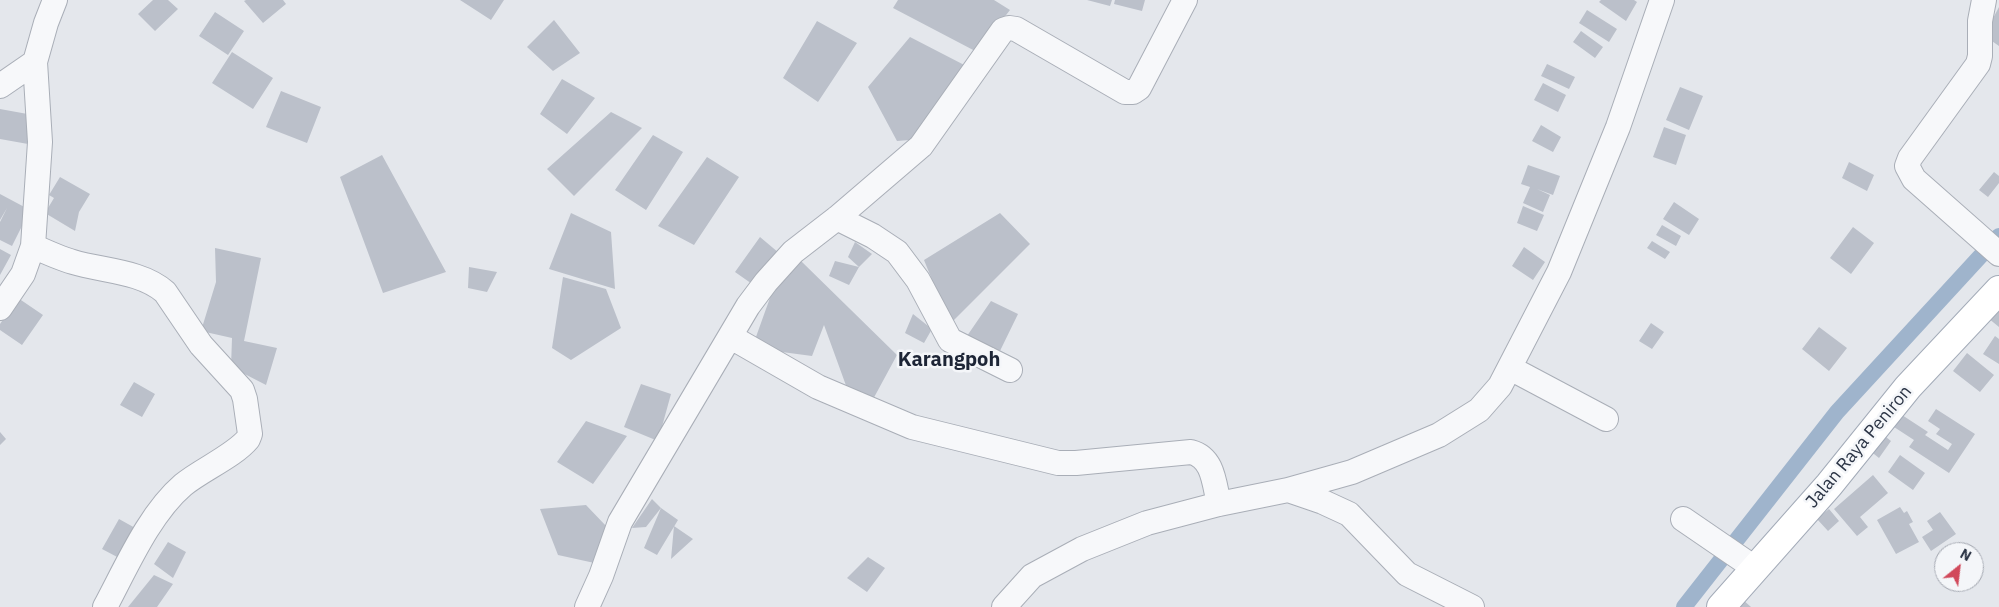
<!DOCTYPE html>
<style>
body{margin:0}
#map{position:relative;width:1999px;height:607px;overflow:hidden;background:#e4e7ec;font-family:"IBM Plex Sans",sans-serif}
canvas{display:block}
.north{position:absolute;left:1934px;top:542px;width:50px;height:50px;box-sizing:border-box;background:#f4f6f9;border:1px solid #a4a8b1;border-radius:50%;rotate:29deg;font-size:14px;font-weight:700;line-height:20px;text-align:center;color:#2b3445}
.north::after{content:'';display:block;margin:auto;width:18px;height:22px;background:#d1495b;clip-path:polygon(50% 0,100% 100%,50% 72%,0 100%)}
</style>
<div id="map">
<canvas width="1999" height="607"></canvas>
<div class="north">N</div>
</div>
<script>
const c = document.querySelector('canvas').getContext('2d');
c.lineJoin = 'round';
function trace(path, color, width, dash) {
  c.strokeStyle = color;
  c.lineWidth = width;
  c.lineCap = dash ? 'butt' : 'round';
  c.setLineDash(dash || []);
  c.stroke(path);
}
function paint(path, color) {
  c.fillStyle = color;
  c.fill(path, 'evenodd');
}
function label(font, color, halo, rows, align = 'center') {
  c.font = font + ' "IBM Plex Sans",sans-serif';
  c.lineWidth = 5;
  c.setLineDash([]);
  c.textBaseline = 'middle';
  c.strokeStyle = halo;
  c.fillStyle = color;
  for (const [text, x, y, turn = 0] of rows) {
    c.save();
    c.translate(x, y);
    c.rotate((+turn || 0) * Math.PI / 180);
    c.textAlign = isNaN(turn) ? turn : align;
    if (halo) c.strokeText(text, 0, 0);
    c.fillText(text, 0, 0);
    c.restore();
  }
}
trace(new Path2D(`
 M1684,607L1837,412L1999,236`), '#9fb4cc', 16);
paint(new Path2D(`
 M153,0H168L178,9L155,31L138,14Z
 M246,0H283L286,4L263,23L244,1Z
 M460,0H504L491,20Z
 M898,0H994L1010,10L977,52L893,8Z
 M1087,0H1112L1110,6Z
 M1115,0H1145L1142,11L1114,4Z
 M1601,0H1634L1637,2L1626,21L1599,2Z
 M1999,7V46L1989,39L1990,24Z
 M1587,10L1617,29L1609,42L1579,23Z
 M215,12L244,31L228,55L199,36Z
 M554,20L580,53L553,71L527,47Z
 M817,21L857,43L818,102L783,78Z
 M1581,31L1603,47L1595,58L1573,42Z
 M910,37L972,69L922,139L897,141L868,87Z
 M232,52L273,78L253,109L212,83Z
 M1547,64L1575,77L1569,89L1541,76Z
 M562,79L595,98L567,134L540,114Z
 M1543,83L1566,95L1558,112L1534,100Z
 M1680,87L1703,96L1689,130L1666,120Z
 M281,91L321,107L307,143L266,127Z
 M0,109L33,115L28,144L0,139Z
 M611,112L642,128L574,196L547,169Z
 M1541,125L1561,137L1553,152L1532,141Z
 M1664,127L1686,135L1676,165L1653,157Z
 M653,135L683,152L646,210L615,190Z
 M382,155L446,272L383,293L340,177Z
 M707,157L739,177L694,245L658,226Z
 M1849,162L1874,175L1867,191L1842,178Z
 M1528,165L1560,176L1553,195L1537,189L1550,195L1543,212L1523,203L1530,187L1521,184Z
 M1994,172L1999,176V183L1988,197L1979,190Z
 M60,177L90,194L79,212L75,231L45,213L54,198L49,195Z
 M0,194L30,210L12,246L0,240V222L7,208L0,220Z
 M1674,202L1699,219L1689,235L1663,219Z
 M1523,206L1544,215L1537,231L1517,223Z
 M571,213L611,232L615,289L549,269Z
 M1000,213L1030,244L950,324L924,260Z
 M1662,225L1681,236L1676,246L1656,235Z
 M1853,227L1874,243L1851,274L1830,258Z
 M760,237L779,253L755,286L735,272Z
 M1652,241L1670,252L1665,259L1647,248Z
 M855,242L872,254L859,267L848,257Z
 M1524,247L1545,262L1533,280L1512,266Z
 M215,248L261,258L244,341L277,348L266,385L231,367L232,338L201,331L216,282Z
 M0,249L11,255L0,275Z
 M801,261L897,355L871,403L848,391L824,325L812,356L752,348L771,295Z
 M835,261L859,267L849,285L829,276Z
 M469,267L497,272L487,292L468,288Z
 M563,277L606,289L621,328L571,360L552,348Z
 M18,298L43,315L22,345L0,330V324Z
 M991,301L1018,314L999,353L967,336Z
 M1999,303V327L1988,318Z
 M913,314L932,329L924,343L905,333Z
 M1651,323L1664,332L1652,349L1639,341Z
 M1819,327L1847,348L1829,371L1802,349Z
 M1995,336L1999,339V364L1983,354Z
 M1967,353L1994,375L1980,392L1953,371Z
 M134,382L155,394L142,417L120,405Z
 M641,384L671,394L658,441L624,427Z
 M1936,409L1975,434L1949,473L1909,447L1914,440L1894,427L1902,415L1928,432L1925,435L1948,450L1952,444L1936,434L1940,429L1928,421Z
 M586,421L627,436L593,484L557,462Z
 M0,432L6,439L0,445Z
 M1881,433L1891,441L1879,458L1869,450Z
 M1900,455L1925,473L1913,490L1888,472Z
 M1873,475L1888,493L1860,517L1868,527L1857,536L1834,509Z
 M652,499L661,508L646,527L632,528Z
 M586,505L607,527L599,564L558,555L540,509Z
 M1900,507L1904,513L1907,511L1913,522L1909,524L1919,542L1896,554L1877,520Z
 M661,508L678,520L657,555L644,548Z
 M1829,509L1839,521L1828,531L1817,519Z
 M1940,512L1956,534L1931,551L1922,537L1933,530L1927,521Z
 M119,519L137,529L121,559L102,549Z
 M674,526L693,539L671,559Z
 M168,542L186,552L173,578L154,564Z
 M868,557L885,568L867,592L847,578Z
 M154,575L173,584L157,607H128Z
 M1742,599L1751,607H1734Z`), '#bbc0ca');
const minor = new Path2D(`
 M1984,0L1980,21V56L1978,64L1910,158L1907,166L1914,179L1999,254
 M0,86L35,62
 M837,218L873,236L897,252L918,280L950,340L1010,370
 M33,246C46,252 59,258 73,262C103,271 141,271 165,292L201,345L242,390L245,399L250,434L248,439C234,456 201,470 183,485C149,514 126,568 105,607
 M0,308L23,274L33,246L40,142L35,62L46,23L55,0
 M731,337L818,387L912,427L1058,463H1076L1191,452C1214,458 1214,484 1219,504
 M1510,368L1606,419
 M1288,490L1323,502L1349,514L1407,574L1472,607
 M1683,519L1756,569
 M587,607L601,576L620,522L748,306L766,282L793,252L837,218L921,146L1003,30L1009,28L1016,29L1125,92H1133L1139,88L1185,0
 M1004,607L1032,576L1082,549L1147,523L1219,504L1288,490L1352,472L1439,435L1479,410L1500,386L1559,272L1618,127L1662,0`);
const major = new Path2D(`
 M1721,607L1829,485L1908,387L1999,290`);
trace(minor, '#a9aeb7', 26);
trace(major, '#a3abb8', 30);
trace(minor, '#f7f8fa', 24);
trace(major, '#fff', 28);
label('18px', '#2b3445', '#f4f6f9', [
 ["Jalan Raya Peniron",1859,447,-50]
]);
label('bold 20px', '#1d2536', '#f4f6f9', [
 ["Karangpoh",949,360]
]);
</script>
